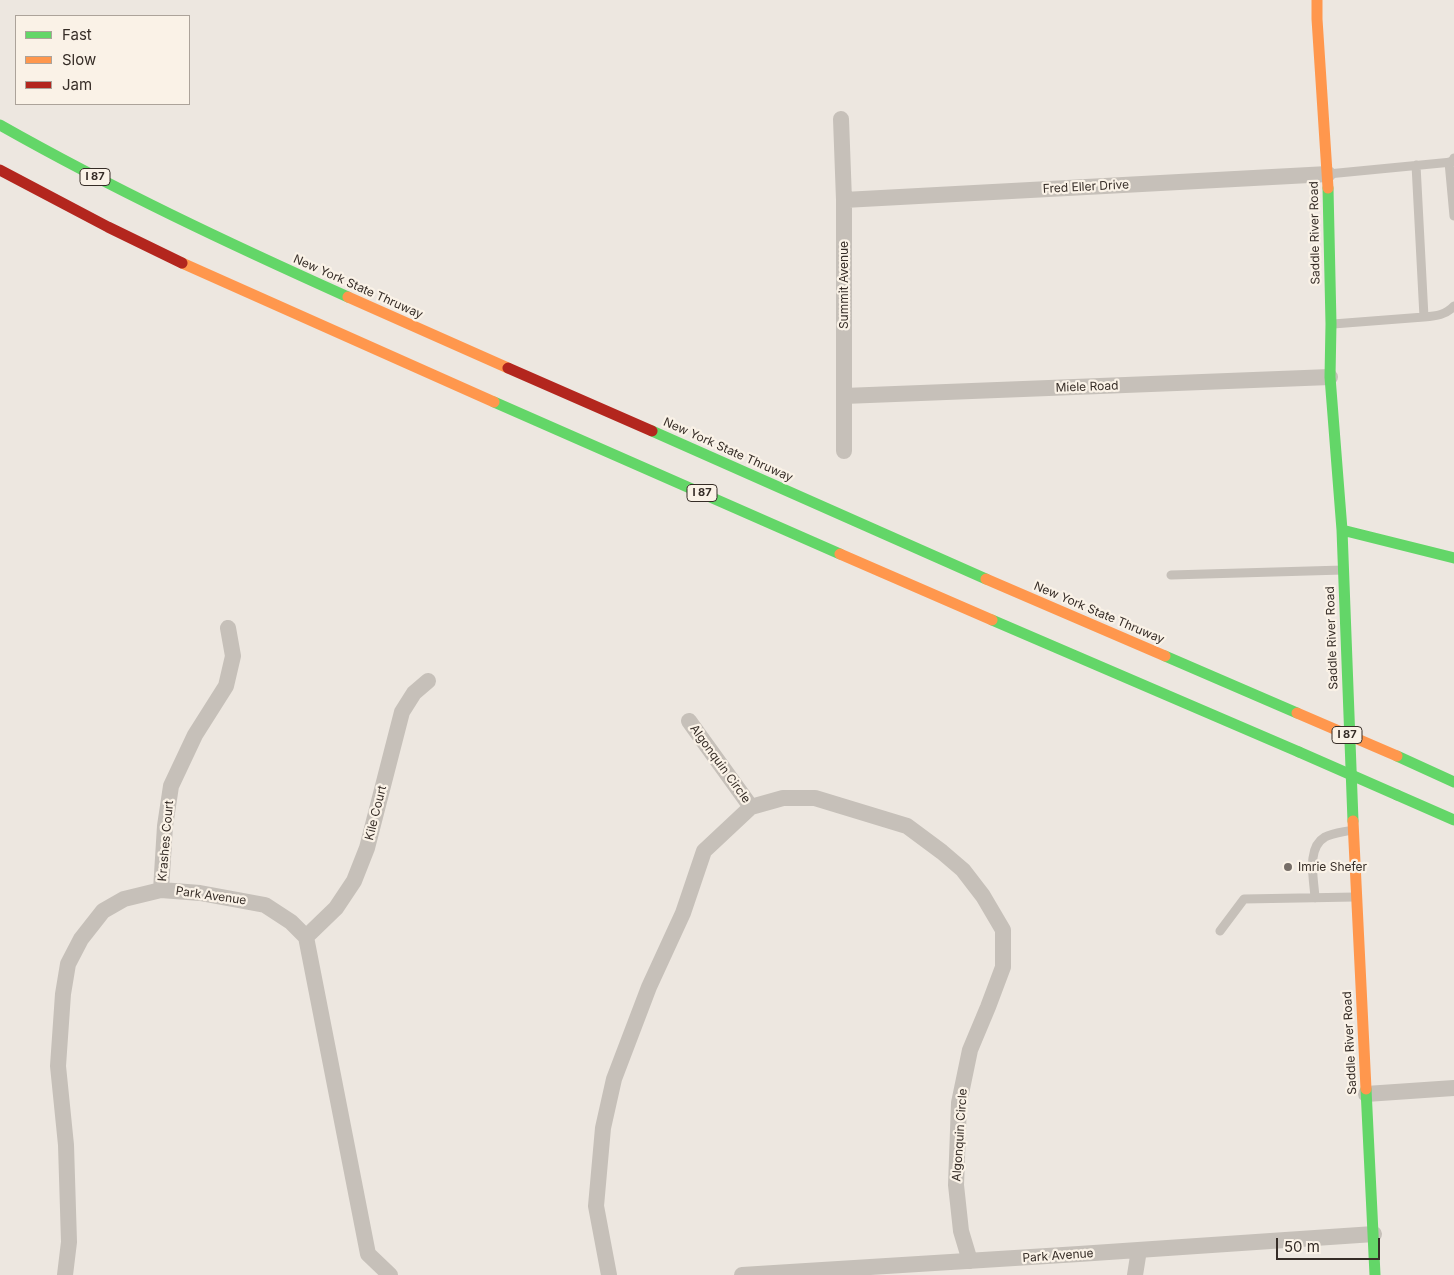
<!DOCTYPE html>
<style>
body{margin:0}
#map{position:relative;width:1454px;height:1275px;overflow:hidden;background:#ede7e0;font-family:Inter,sans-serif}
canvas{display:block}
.legend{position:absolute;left:15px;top:15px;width:175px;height:90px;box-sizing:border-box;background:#faf2e7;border:1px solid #aca39a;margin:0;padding:6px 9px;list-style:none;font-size:15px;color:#362d27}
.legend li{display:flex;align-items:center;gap:10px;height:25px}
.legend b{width:25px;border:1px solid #aca39a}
.scale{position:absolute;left:1276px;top:1238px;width:104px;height:22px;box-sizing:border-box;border:2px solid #362d27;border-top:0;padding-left:6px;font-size:15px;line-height:18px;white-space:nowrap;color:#362d27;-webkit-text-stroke:4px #faf2e7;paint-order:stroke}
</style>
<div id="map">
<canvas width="1454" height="1275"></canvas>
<ul class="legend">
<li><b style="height:6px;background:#63d668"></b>Fast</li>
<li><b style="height:6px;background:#ff974d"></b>Slow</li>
<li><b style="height:6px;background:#b3261e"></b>Jam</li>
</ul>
<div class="scale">50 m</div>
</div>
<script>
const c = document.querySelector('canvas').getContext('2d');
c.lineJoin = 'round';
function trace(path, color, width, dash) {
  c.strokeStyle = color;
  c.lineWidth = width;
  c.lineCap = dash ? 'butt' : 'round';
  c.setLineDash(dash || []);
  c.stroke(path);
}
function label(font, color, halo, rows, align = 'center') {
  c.font = font + ' Inter,sans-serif';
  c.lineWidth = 4.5;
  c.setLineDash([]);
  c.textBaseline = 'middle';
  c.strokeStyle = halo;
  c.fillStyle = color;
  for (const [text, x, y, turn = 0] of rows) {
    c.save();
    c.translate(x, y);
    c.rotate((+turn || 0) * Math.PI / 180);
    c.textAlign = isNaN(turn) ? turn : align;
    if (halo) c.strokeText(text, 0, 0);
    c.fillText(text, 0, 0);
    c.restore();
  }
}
trace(new Path2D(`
 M1449,162L1454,216
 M1328,174L1452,162L1454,158
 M1424,317C1436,316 1446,315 1454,306
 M1333,324L1424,317L1416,165
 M1171,575L1343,570
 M1315,898C1314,879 1306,848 1325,837C1333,833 1344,832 1352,830
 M1220,931L1244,899L1355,897`), '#c6c0b9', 9);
trace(new Path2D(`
 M841,119L844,200V451
 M844,200L1328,174
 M844,396L1330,377
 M689,721L751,807
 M161,890L165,826L171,786L195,735L226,686L233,656L228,628
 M306,937L336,908L354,881L367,848L402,712L414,693L428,681
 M1366,1094L1454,1088
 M65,1275L69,1242L66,1145L58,1066L63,994L68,964L81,939L103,911L124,899L161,890L200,893L265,905L291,922L306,937L368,1254L390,1275
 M609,1275L596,1206L603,1128L614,1079L649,987L683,913L704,851L751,807L783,798H815L907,826L942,852L963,870L983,896L1003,930V967L988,1007L970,1050L959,1103L956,1185L961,1231L970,1261
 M742,1275L1079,1254L1374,1234
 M1135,1275L1139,1250`), '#c6c0b9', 16);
trace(new Path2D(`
 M0,125C113,189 230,244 348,297
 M1328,188L1331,324L1330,377L1342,530L1353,821
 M494,402L840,554
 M652,431L986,579
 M1342,530L1454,558
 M992,620L1299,752
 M1165,656L1297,713
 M1397,756L1454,782
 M1397,795L1454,820
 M1366,1089L1375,1275`), '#63d668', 11);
trace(new Path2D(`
 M1317,0V19L1328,188
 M182,263L494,402
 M348,297L508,368
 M840,554L992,620
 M986,579L1165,656
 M1353,821L1366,1089`), '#ff974d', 11);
trace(new Path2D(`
 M0,170L108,227L182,263
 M508,368L652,431`), '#b3261e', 11);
trace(new Path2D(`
 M1299,752L1397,795`), '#63d668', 11);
trace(new Path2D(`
 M1297,713L1397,756`), '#ff974d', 11);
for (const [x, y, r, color] of [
 [1288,867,5,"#766e68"]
]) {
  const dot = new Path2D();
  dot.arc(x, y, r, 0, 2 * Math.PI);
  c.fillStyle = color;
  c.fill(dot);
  trace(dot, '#faf2e7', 2);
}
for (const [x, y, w] of [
 [95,177,30],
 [702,493,30],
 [1347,735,30]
]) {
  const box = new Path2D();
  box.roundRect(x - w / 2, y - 8.5, w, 17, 4);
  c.fillStyle = '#faf2e7';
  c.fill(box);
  trace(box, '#362d27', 1);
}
label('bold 11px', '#362d27', null, [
 ["I 87",95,177],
 ["I 87",702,493],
 ["I 87",1347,735]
]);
label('12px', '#362d27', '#faf2e7', [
 ["Fred Eller Drive",1086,187,-3],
 ["Saddle River Road",1315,233,-91],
 ["Summit Avenue",844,285,-90],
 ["New York State Thruway",358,287,24],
 ["Miele Road",1087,387,-2],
 ["New York State Thruway",728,450,24],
 ["New York State Thruway",1099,613,23],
 ["Saddle River Road",1332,638,-92],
 ["Algonquin Circle",720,764,54],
 ["Kile Court",376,813,-76],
 ["Krashes Court",166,841,-85],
 ["Park Avenue",211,896,8],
 ["Saddle River Road",1350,1043,-93],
 ["Algonquin Circle",960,1135,-86],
 ["Park Avenue",1058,1256,-4]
]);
label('12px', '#362d27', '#faf2e7', [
 ["Imrie Shefer",1298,867]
], 'left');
</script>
